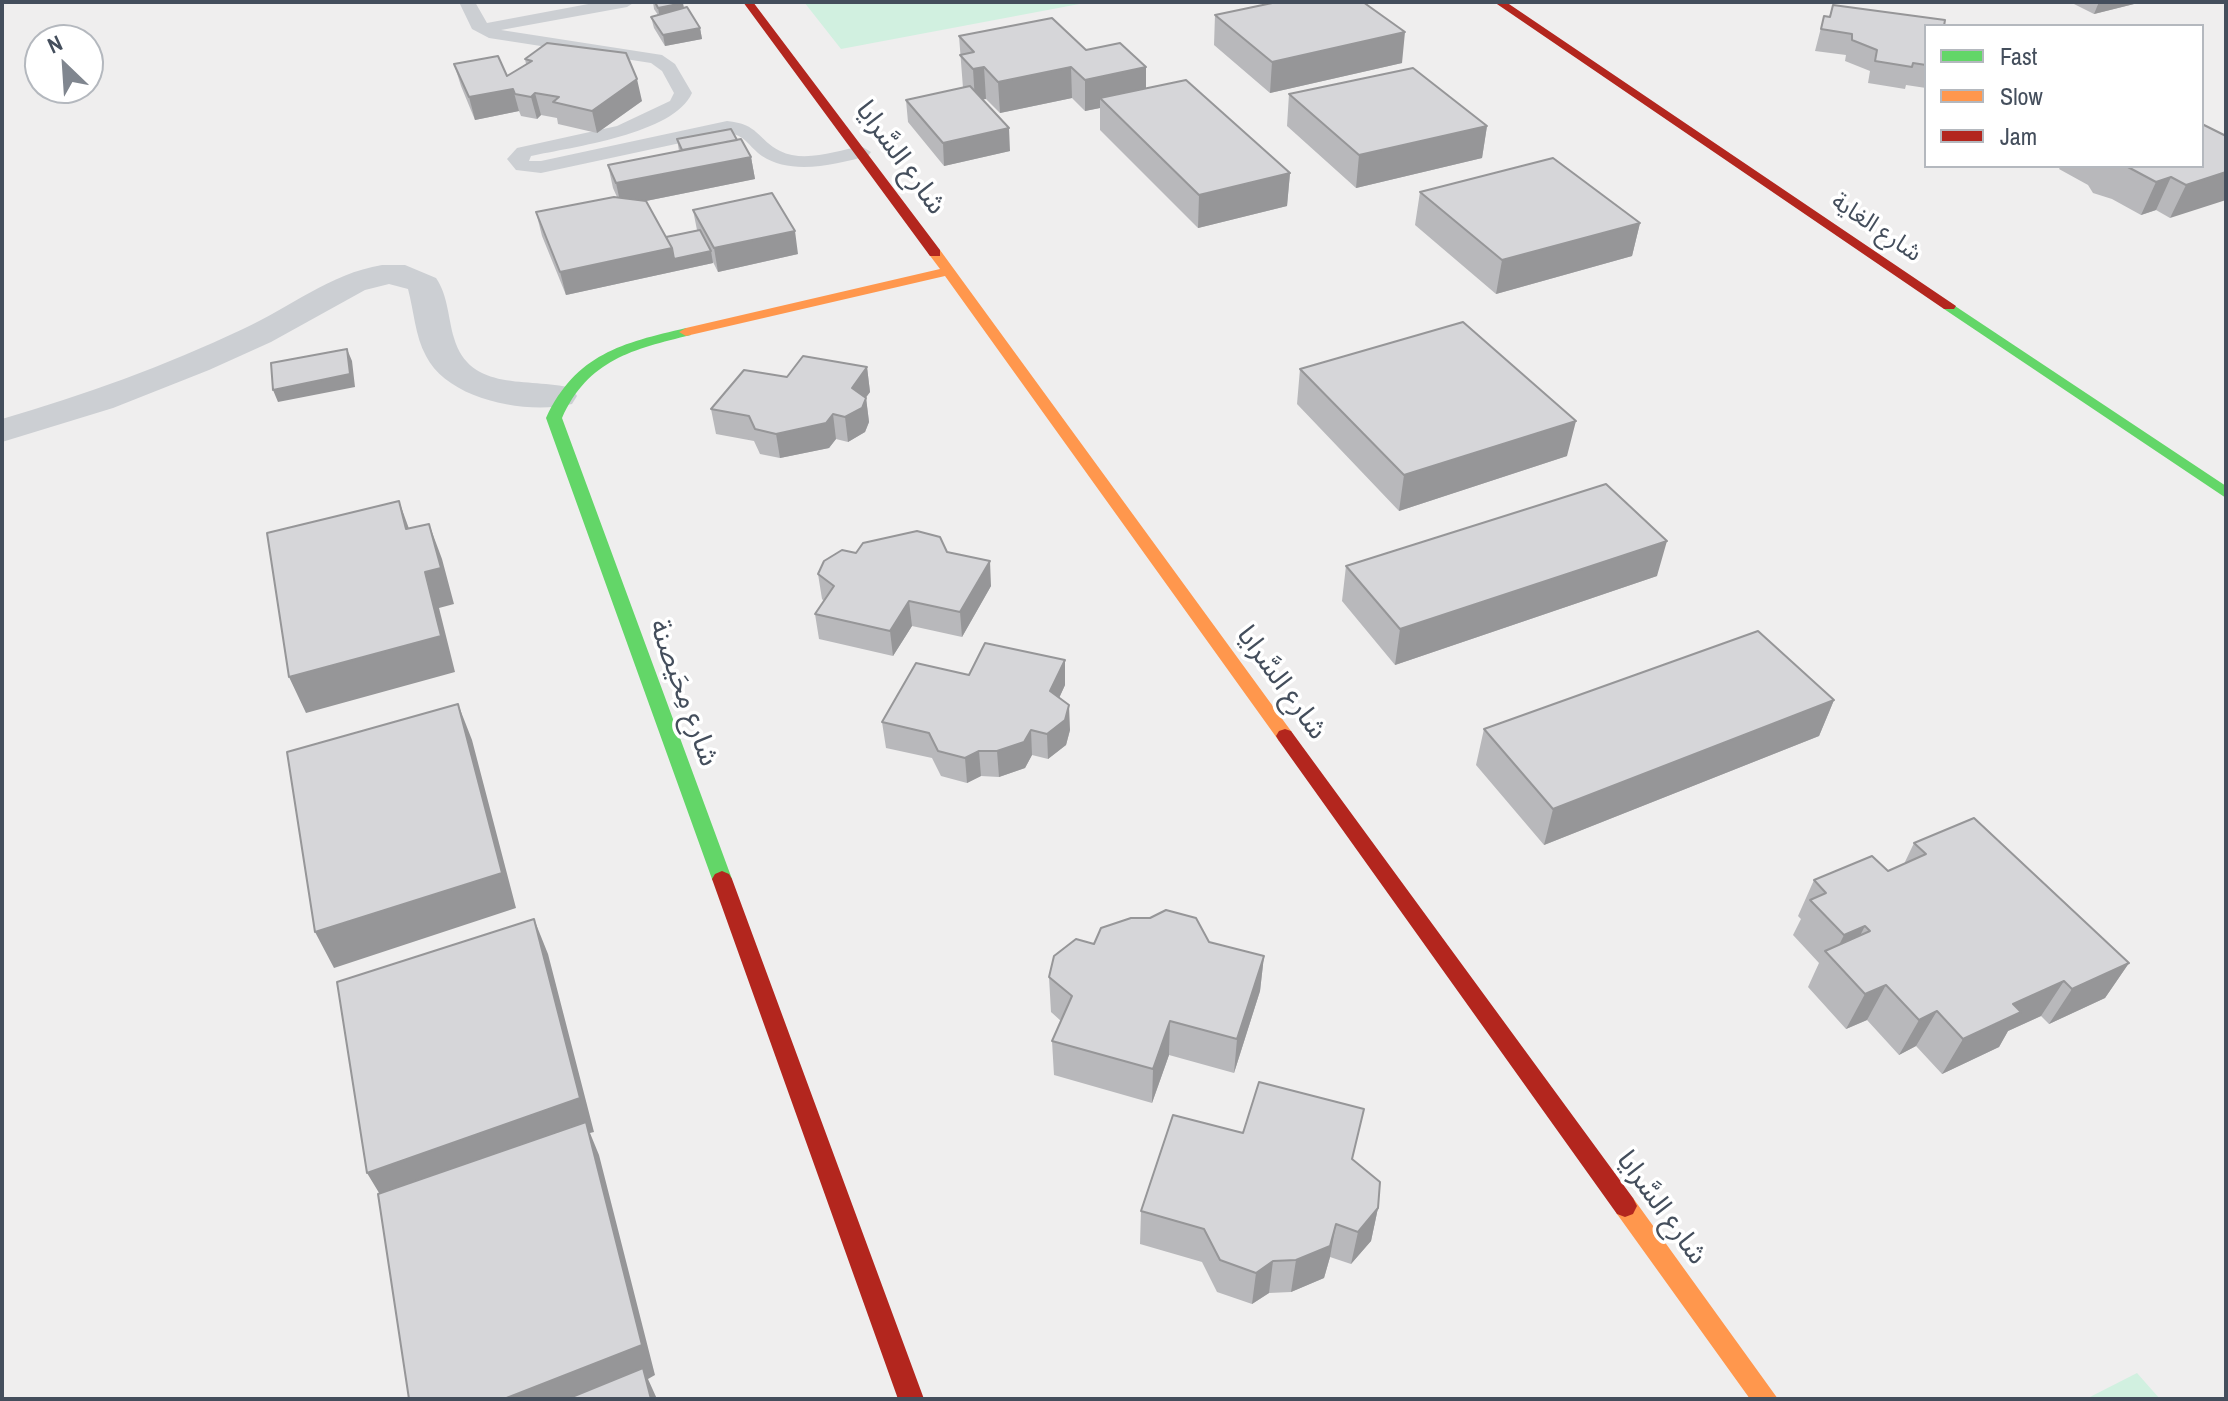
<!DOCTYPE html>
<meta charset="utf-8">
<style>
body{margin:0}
#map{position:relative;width:2228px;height:1401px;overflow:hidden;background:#efeeee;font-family:"Archivo Narrow",sans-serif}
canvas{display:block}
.frame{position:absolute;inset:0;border:4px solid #444e5c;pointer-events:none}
.legend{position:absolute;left:1924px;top:24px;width:280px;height:144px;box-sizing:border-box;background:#fff;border:2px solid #b4b8be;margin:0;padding:10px 14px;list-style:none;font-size:24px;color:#444e5c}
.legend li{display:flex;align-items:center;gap:16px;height:40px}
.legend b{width:40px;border:2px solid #b4b8be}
.north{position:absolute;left:24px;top:24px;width:80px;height:80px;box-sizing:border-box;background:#fff;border:2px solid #b4b8be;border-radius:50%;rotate:335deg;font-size:22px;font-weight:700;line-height:32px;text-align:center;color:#444e5c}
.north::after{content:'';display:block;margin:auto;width:28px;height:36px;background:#80868f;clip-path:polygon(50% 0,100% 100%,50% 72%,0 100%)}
</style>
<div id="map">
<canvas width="2228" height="1401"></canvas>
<div class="frame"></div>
<ul class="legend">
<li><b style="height:10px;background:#63d668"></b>Fast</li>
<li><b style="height:10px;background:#ff974d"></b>Slow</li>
<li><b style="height:10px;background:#b3261e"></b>Jam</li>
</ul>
<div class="north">N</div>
</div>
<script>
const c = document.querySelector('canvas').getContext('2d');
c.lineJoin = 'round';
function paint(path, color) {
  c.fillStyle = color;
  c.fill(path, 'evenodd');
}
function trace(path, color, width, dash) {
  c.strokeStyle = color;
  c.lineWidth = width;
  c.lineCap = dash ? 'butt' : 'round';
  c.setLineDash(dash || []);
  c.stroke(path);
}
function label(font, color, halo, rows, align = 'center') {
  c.font = font + ' "Archivo Narrow","Noto Sans Arabic",sans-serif';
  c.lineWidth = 7;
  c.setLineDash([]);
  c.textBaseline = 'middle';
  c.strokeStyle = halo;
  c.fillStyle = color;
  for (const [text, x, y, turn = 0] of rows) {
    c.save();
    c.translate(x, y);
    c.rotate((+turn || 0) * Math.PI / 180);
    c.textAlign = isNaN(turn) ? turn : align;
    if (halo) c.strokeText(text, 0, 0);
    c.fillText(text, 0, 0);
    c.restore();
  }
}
paint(new Path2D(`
 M804,2H1090L841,49Z
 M2137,1373L2160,1399H2086Z`), '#d1f0e0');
paint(new Path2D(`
 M459,2H475L487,23L599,2H635L627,7L501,30L662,55L675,64L692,93C674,134 572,147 531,156L529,161H541L727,121C759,124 757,139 780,151C804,163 837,151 861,146L871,152L868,156C836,164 792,176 762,156C749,147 745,134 727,133L541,173L516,170L507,159L517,148L617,126L670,101L674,93L662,71L651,63L489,38L472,29Z`), '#cccfd3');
paint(new Path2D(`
 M382,265H405L436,278C448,295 448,318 454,338C470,393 528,377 572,388L577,396L572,404C527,415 448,400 426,356C415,336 414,311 408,289L389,284L365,290L271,342L209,370L113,408L2,442V419C84,395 165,366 243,329C291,307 329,274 382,265Z`), '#cccfd3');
paint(new Path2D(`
 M1949,302L2226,486V498L1944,309V303Z
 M686,328L691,329V335C633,349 588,360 562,418L732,879L729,884L722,887L715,884L712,879L546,418C576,354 622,343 686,328Z`), '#63d668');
paint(new Path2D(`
 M935,249L940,250L1291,731L1294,736L1291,741H1279L945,276L686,336L679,332L686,328L940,269L928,253Z
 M1625,1195L1633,1198L1778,1399H1750L1617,1214L1613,1206L1617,1198Z`), '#ff974d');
paint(new Path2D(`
 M743,2H753L940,250V256H930Z
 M1494,2H1506L1956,306L1954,309H1944Z
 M1285,729L1291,731L1633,1198L1637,1206L1633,1214L1625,1217L1617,1214L1279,741L1276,736L1279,731Z
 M722,871L729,874L732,879L924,1399H898L712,879L715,874Z`), '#b3261e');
paint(new Path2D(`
 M653,2H682L684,8L700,28L702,39L665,46L654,28L651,17L658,15L654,9Z
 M2070,2H2142L2094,14Z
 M1833,5L1926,26V88L1906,85L1905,89L1868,83L1870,71L1845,61L1846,55L1815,51L1824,16L1829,17Z
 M1215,15L1402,63L1270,93L1214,45Z
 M959,36L1086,50L1146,67V88L1290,173L1287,206L1198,228L1100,130V108L1085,111L1072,98L1000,113L986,99H982L1010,151L944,166L908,122L906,100L963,88Z
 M547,43L642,101L597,133L558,124L557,118L541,115L537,119L521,116L519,111L475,120L461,86L454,64L507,76L526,64L525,59Z
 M1289,94L1487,126L1482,158L1356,188L1287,126Z
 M2226,136L2170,218L2156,210L2141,215L2112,199L2093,193L2088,185L2059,169L2061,166H2202Z
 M677,139L737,140L751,157L755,179L646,201L666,237L697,230L693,210L798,254L718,272L713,262V263L566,295L542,236L536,212L617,197L613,188L608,165L679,151Z
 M1420,192L1640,223L1632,256L1496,294L1415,225Z
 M867,367L870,392L866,397L869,422L865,432L848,442L836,439L829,448L780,458L760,454L754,441L716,434L711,409L787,377Z
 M1300,369L1567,456L1399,511L1297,404Z
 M947,552L991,586L962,637L912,626L893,656L819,639L815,614L824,601L822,599L818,574L856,553Z
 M1346,566L1657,576L1395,665L1342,601Z
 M969,675L1065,685L1059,698L1070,730L1066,745L1048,759L1032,755L1025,768L999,777L981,776L967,783L941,776L932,758L886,748L882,722Z
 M1834,700L1819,736L1544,845L1476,765L1484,729Z
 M1914,843L2129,963L2105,998L2049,1024L2041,1016L2008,1031L1999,1047L1942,1074L1916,1046L1899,1055L1867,1020L1846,1029L1808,987L1819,963L1793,935L1801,919L1798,916L1814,880L1888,871L1904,864Z
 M1209,942L1264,956L1260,991L1234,1073L1169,1055L1152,1103L1054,1075L1052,1041L1061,1021L1051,1012L1049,977L1094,944Z
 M1243,1133L1353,1160L1378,1208L1371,1241L1351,1264L1330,1257L1324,1278L1291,1292L1269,1293L1252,1304L1217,1292L1202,1262L1140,1244L1141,1211Z`), '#b8b8bb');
paint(new Path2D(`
 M2099,2H2142L2094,14Z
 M683,3L685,14L660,19L658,8Z
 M700,28L702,39L665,46L663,35Z
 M1405,32L1402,63L1270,93L1272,62Z
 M984,67L986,99L975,101L973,69Z
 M1071,67L1072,98L1000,113L998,82Z
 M1146,67V98H1100V108L1085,111V80Z
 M637,79L642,101L597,133L592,111Z
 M513,89L519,111L475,120L469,97Z
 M535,93L541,115L537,119L531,97Z
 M1487,126L1482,158L1356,188L1359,155Z
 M1009,128L1010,151L944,166L943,143Z
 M751,157L755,179L621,206L616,183Z
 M2226,172V200L2170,218L2186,185Z
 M1290,173L1287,206L1198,228L1199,195Z
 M2171,177L2156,210L2141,215L2156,182Z
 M1640,223L1632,256L1496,294L1502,260Z
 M795,231L798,254L718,272L714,248Z
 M672,248L711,251L713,263L566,295L560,272Z
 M347,349L352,361L355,387L278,402L273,390Z
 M867,367L870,392L856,411L866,398L869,422L865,432L848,442L845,417L852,388Z
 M833,414L836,439L829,448L780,458L776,434Z
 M1576,421L1567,456L1399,511L1404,475Z
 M399,501L412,537L406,529Z
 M429,524L442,559L454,604L439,608L455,672L306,713L289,677L425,572Z
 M1667,541L1657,576L1395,665L1400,629Z
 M990,561L991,586L962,637L960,612Z
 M909,601L912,626L893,656L890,631Z
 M1065,660V685L1051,716L1050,691Z
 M1834,700L1819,736L1544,845L1553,809Z
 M458,704L472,740L516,908L334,968L315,932Z
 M1069,705L1070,730L1066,745L1048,759L1047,734Z
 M1031,730L1032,755L1025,768L999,777L997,751Z
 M979,751L981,776L967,783L965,758Z
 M534,919L548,954L594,1132L590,1133L599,1155L655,1375L648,1379L657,1399H504L367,1173Z
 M1865,926L1847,961L1832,959L1844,935Z
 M1264,956L1260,991L1234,1073L1237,1039Z
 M2129,963L2105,998L2049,1024L2072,989Z
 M2064,981L2041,1016L2008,1031L1999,1047L1942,1074L1963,1039L2013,1004Z
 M1886,985L1867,1020L1846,1029L1865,994Z
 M1937,1011L1916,1046L1899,1055L1919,1020Z
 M1170,1021L1169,1055L1152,1103L1153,1069Z
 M1378,1208L1371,1241L1351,1264L1358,1232Z
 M1336,1224L1330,1257L1324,1278L1291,1292L1296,1260Z
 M1273,1261L1269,1293L1252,1304L1256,1273Z`), '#969698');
const building = new Path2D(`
 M655,2H682L683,3L658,8Z
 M1277,2H1363L1405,32L1272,62L1215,15Z
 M1833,5L1945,20L1944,26H1926V65L1913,63L1912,67L1875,61L1877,50L1852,40V34L1821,29L1824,16L1830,17Z
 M687,7L700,28L663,35L651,17Z
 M1052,18L1086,50L1120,43L1146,67L1085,80L1071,67L998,82L984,67L973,69L960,55L974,52L959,36Z
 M547,43L626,53L637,79L592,111L553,102L559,97L535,93L531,97L515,94L513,89L469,97L454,64L498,56L507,76L532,61L525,59Z
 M1413,68L1487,126L1359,155L1289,94Z
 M1186,80L1290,173L1199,195L1100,98Z
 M970,86L1009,128L943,143L906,100Z
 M2202,124L2226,136V172L2186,185L2171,177L2156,182L2126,166H2202Z
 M731,129L737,140L682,150L677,139Z
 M741,139L751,157L616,183L608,165Z
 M1553,158L1640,223L1502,260L1420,192Z
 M772,193L795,231L714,248L693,210Z
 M614,197L646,201L672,248L560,272L536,212Z
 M700,230L711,251L674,259L672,248L666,237Z
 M1463,322L1576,421L1404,475L1300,369Z
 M347,349L350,374L273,390L271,363Z
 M803,356L867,367L852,388L866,398L862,408L845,417L833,414L826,423L776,434L755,429L749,416L711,409L744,370L787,377Z
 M1606,484L1667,541L1400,629L1346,566Z
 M399,501L406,529L429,524L441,568L425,572L441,636L289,677L267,533Z
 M917,531L940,537L947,552L990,561L960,612L909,601L890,631L815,614L834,586L818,574L824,561L842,550L856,553L863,543Z
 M1758,631L1834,700L1553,809L1484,729Z
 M985,643L1065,660L1050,691L1069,705L1065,720L1047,734L1031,730L1024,742L997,751H979L965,758L938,751L929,733L882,722L916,663L969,675Z
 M458,704L502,873L315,932L287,752Z
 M1974,818L2129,963L2072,989L2064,981L2013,1004L2021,1012L1963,1039L1937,1011L1919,1020L1886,985L1865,994L1825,951L1870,931L1865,926L1844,935L1810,900L1826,893L1814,880L1872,856L1888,871L1926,854L1914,843Z
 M1166,910L1196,918L1209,942L1264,956L1237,1039L1170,1021L1153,1069L1052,1041L1072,996L1049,977L1054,956L1076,939L1094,944L1101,928L1131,918H1150Z
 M534,919L580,1098L367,1173L337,982Z
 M1259,1082L1364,1109L1352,1159L1380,1182L1378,1208L1358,1232L1336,1224L1330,1246L1296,1260L1273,1261L1256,1273L1220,1260L1204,1229L1141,1211L1173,1115L1243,1133Z
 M586,1122L642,1345L504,1399H409L378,1194Z
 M643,1368L651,1399H567Z`);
paint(building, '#d6d6d9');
trace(building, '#969698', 2);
label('24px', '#444e5c', '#fff', [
 ["شارع الغاية",1876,228,34]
]);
label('28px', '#444e5c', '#fff', [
 ["شارع السَّرايا",900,158,54],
 ["شارع السَّرايا",1281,683,54],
 ["شارع مِحَيصنة",683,693,70],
 ["شارع السَّرايا",1661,1208,54]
]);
</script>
